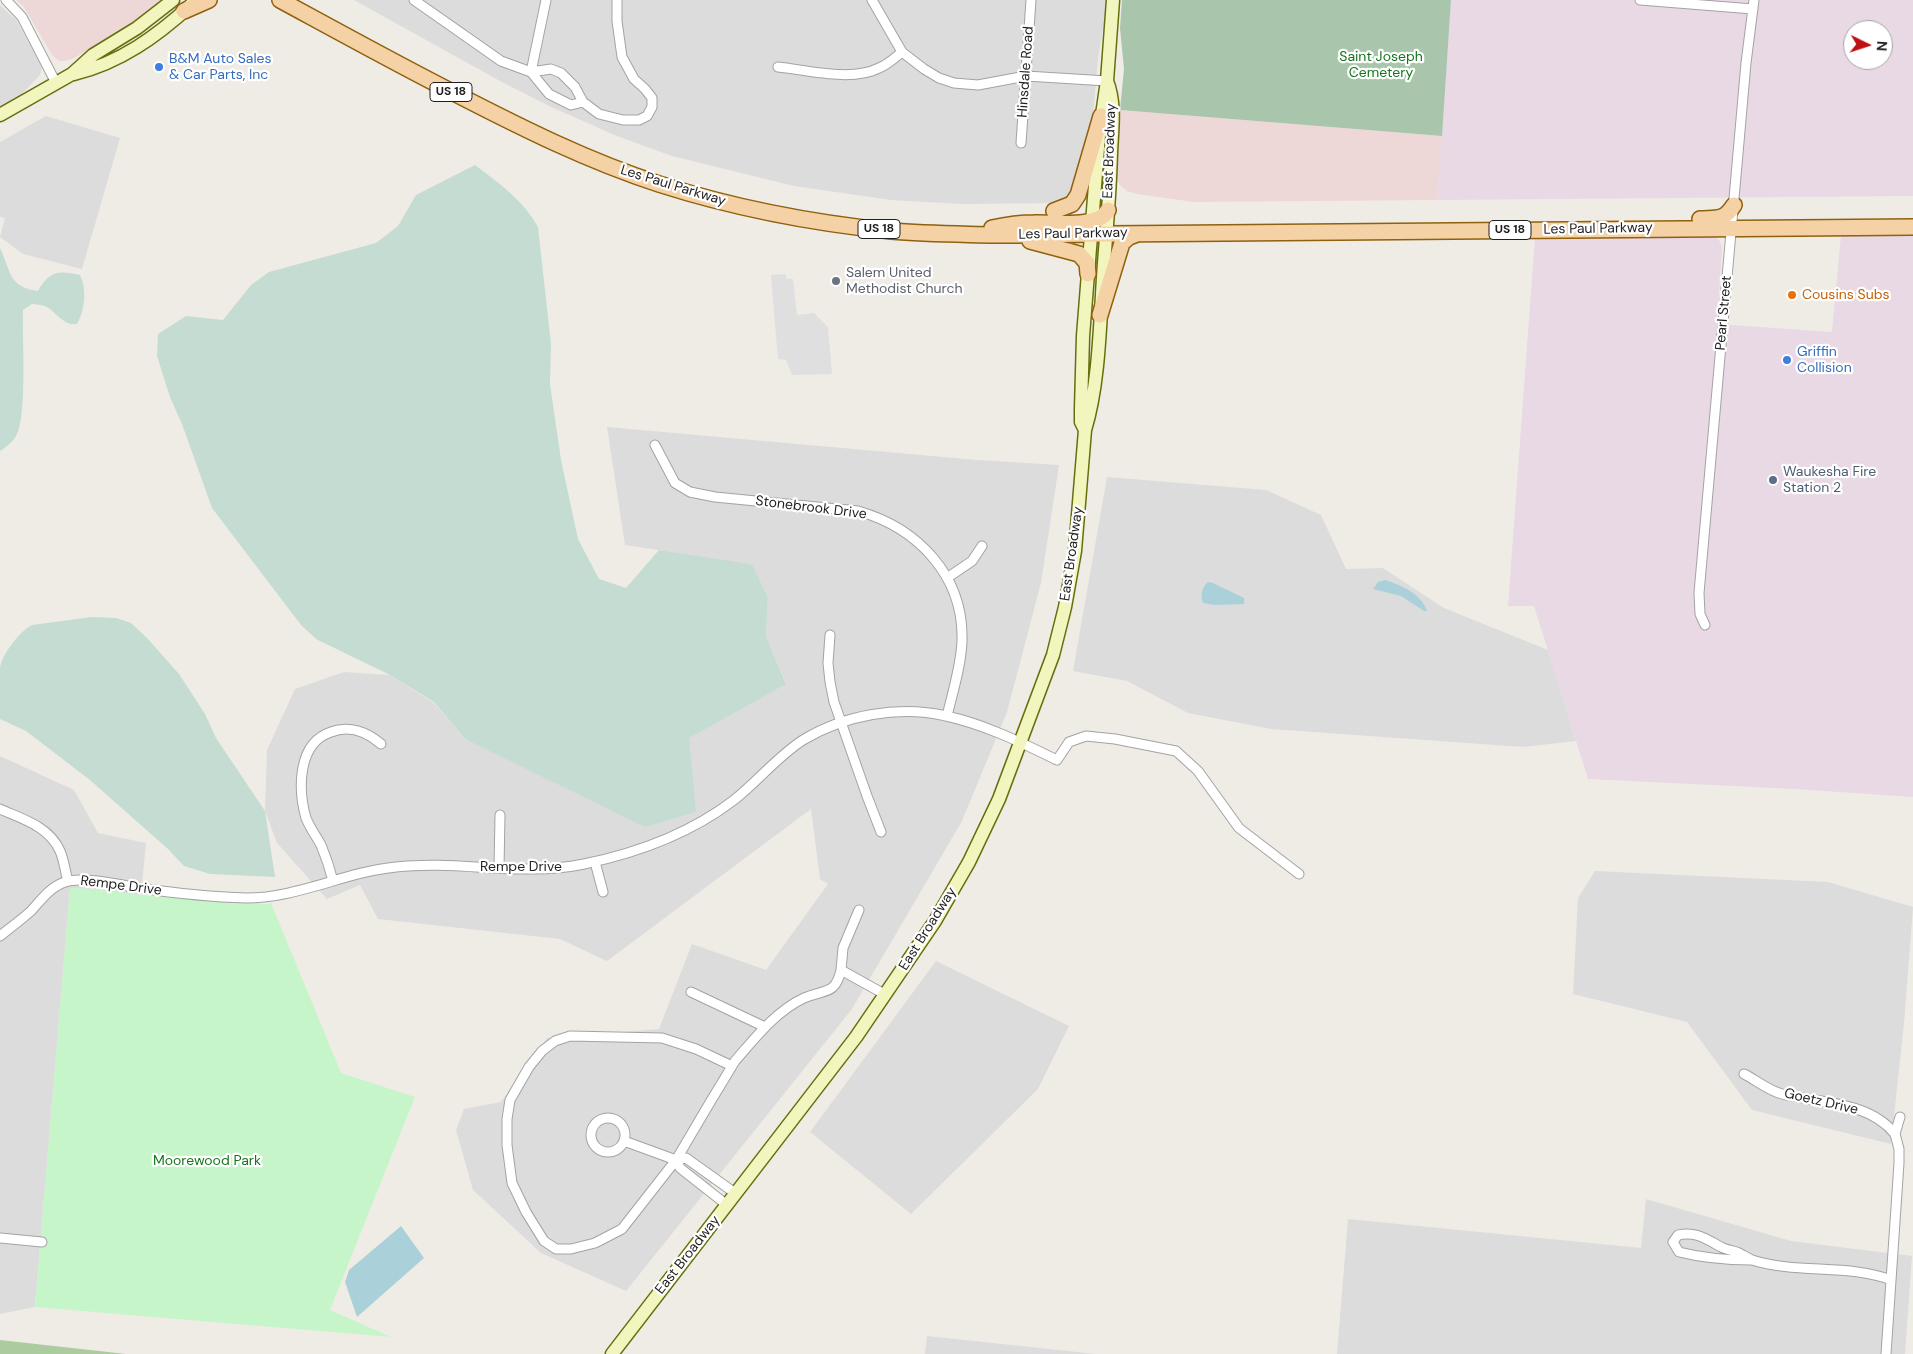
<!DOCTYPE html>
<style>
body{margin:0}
#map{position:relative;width:1913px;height:1354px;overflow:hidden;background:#efece6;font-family:"DM Sans",sans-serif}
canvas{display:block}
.north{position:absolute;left:1843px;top:20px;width:50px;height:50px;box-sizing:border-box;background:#fff;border:1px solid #a5a5a5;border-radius:50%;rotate:94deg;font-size:14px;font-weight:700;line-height:20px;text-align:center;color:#1f1f1f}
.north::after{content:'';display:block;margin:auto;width:18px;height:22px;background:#bf1013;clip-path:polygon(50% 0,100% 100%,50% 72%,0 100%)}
</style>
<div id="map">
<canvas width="1913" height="1354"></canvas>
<div class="north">N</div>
</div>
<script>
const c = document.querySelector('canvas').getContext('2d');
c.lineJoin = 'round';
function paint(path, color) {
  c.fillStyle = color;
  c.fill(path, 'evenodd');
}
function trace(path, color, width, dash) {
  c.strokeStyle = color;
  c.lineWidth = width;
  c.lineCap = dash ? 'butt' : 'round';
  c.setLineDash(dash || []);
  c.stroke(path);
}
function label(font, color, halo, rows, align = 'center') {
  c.font = font + ' "DM Sans",sans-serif';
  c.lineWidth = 4.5;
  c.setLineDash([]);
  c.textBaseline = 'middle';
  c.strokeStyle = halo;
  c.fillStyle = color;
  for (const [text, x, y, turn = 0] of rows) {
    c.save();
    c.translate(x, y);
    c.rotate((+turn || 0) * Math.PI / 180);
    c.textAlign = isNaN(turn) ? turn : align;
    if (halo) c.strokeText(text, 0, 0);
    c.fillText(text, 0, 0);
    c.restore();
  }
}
paint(new Path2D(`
 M354,0H1108L1098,58L1092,128L1074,196L1060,203L962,204L891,200L794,186L672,156L617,136L551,107L500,81Z
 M0,5L17,21L42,67L40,75L21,95L0,106Z
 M46,116L120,138L82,269L23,254L0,237L5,218L0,217V142Z
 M607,427L977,460L1059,465L1041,583L1007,712L962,821L852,1009L626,1291L541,1253L473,1190L456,1130L464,1109L501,1102L547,1038L659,1029L692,944L766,970L828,884L820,879L811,809L607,961L560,939L378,919L360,885L327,899L277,843L265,811L267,750L295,689L344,672L390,675L434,703L465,739L695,812L688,738L786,683L766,636L768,597L752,564L625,545Z
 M1107,477L1266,490L1321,515L1346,569L1383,568L1444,608L1548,650L1576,741L1523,747L1271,729L1188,713L1127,681L1073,671Z
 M0,756L74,790L98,833L146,843L141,895L70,889L35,1307L0,1314Z
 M1595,871L1828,882L1913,907L1904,1023L1891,1144L1752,1110L1687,1022L1573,994L1578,898Z
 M936,961L1069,1026L1038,1089L911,1214L810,1132Z
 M1646,1199L1791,1241L1912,1256L1905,1354H1337L1348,1219L1641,1248Z
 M927,1336L1096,1354H925Z`), '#dddcdc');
paint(new Path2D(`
 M16,0H167L116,36L72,59L65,61H59L52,55L24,7Z
 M1120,110L1442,136L1437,200L1194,202L1137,194L1127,191L1121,186L1118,182L1116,174Z`), '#eed7d7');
paint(new Path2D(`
 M1451,0H1913V196L1437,200ZM1853,30H1883V60H1853Z
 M1913,234V797L1795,789L1588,779L1534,606H1508L1535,237L1712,236L1719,240L1722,248L1717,324L1832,332L1841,235Z`), '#e8d9e5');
paint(new Path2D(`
 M0,1340L126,1354H0Z`), '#accb9e');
paint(new Path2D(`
 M475,165C500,184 523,200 538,227L551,344L550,384L561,460L578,539L599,579L626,588L659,550L752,564L768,597L766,636L786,684L689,738L696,812L645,827L465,739L434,702L390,675L316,639L301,625L212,508L182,424L170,397L157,356L158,334L186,316L223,320L251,285L269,272L376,243L398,226L416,195Z
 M0,248C11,271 8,287 38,291C49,271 59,270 80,275C87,289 85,310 77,324C63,326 57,312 45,306C41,305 36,304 32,304L23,310C22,336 28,420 15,438C11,443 5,448 0,451Z
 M92,617L116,618L131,623L147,638L179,674L205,714L216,738L265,811L275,877L210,874L184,866L168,849L90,780L26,731L0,719C0,702 0,684 0,668C2,654 20,631 32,625Z`), '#c4dcd1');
paint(new Path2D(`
 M1122,0H1451L1442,136L1120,110L1124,69L1120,28Z`), '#a9c6ad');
paint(new Path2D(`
 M70,888C98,888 126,894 154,896C191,900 228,901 265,904L271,903L341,1073L415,1097L330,1310L391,1337L35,1307Z`), '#c7f5ca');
paint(new Path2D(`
 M785,274L787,279H793L797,315L814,313L828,327L832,374L792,375L786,360L778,359L771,275Z`), '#dfdfdf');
paint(new Path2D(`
 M1385,580C1401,585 1422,594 1427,611H1424L1401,596L1373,589L1378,582Z
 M1208,582L1213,583L1244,598V604L1214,605L1203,603C1200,595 1202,587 1208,582Z
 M401,1226L424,1258L357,1317L345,1282L349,1270Z`), '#aad0d9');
const street = new Path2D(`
 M6,0L22,17L56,83
 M414,0L501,61L531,72L551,69L561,73L575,87L583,102L599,114L623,120H639L647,116L652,107V98L645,89L634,79L622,57L617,21V0
 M546,0L531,72L549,94L571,105L583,102
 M872,0L902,52L924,69L939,78L954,83L978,85L1026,76L1107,81
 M1640,0L1753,9
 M778,67C807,70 852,82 879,68C887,65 895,58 902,52
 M1021,143L1031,0
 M655,445L675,483L690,492L715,497L858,511C918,528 964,576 962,641C961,666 953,691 947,716
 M947,578L972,561L982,546
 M1705,625L1700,614L1699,593L1746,63L1754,0
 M830,635L828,663L830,682L834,702L867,796L881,832
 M0,809C22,819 49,826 60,851C64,860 65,871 68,881
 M595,862L603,892
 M499,868L500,815
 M333,881C330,869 326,857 321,845C316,836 310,828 306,818C298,790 297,743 331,732C349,725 367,732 381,744
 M859,910L843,948L841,970L886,995
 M0,936C10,928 21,920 31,911C41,900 50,887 65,882C81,876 121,885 139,888C174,893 211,897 246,898C298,898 345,872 396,867C459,860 522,877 584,864C637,853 691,833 734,800C758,781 778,756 803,740C844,715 899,705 946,716C984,724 1022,743 1057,760L1069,742L1086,736L1115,739L1176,751L1198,771L1239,828L1299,874
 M691,992L765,1027
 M732,1066L696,1049L662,1038L570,1036L555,1041L542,1051L529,1067L510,1100L507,1119V1145L512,1183L526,1212L544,1241L556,1249H571L595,1243L622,1229L676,1160L712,1099L723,1081L735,1061C755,1038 776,1011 804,998C824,989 835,996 841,970
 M1744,1074C1756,1080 1769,1091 1782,1094C1819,1103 1869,1101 1895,1134
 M591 1135a17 17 0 1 1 34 0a17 17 0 1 1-34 0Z
 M624,1141L676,1160L686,1158L735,1193
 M676,1160L680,1168L727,1205
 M0,1238L42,1242
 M1751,1260C1726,1260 1703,1258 1679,1252L1673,1242L1678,1235C1696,1231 1706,1239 1721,1247C1726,1250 1733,1250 1739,1253C1743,1255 1748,1258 1752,1260C1796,1274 1850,1264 1891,1280
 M1886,1354L1899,1163V1149L1895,1134L1900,1117`);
const secondary = new Path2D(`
 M74,74C120,63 157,36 191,5
 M0,115L72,74L93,55L137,28L173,0
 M1085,430L1081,422V409L1083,336L1099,135L1107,81L1113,0
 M612,1354L856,1037L935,921L969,862L999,799L1053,655L1065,607L1075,551L1085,430C1100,382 1100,315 1104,263C1107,227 1110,190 1111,153C1112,129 1116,104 1107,81`);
const primary = new Path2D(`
 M280,0C339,32 397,64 456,94C522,128 588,161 659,184C734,208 812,223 891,231C926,234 960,234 995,235L1913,227
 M184,11L209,0
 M1054,211L1072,204L1078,195L1101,116
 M1700,219C1717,218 1724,221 1734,205
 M992,228C1006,225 1020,223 1034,223C1053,222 1099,229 1108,210
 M1030,241L1079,254L1087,263L1088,274
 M1100,315L1122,243L1129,237L1137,234`);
trace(street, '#a3a3a3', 11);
trace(secondary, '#666f0d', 15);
trace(primary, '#8f610c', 18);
trace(street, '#fff', 9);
trace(secondary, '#f3f5bf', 12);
trace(primary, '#f5d1a6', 15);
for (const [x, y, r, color] of [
 [159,67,5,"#3f7fe0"],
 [836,281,5,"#6b7280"],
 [1792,295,5,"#e8710a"],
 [1787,360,5,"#3f7fe0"],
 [1773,480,5,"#5c6f8a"]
]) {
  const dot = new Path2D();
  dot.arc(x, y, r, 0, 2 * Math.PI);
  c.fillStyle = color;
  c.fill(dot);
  trace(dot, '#fff', 2);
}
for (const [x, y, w] of [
 [451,92,42],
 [879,229,42],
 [1510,230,42]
]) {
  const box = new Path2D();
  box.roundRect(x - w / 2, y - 9.5, w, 19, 4);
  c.fillStyle = '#fff';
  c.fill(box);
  trace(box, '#1f1f1f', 1);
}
label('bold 12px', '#1f1f1f', null, [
 ["US 18",451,92],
 ["US 18",879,229],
 ["US 18",1510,230]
]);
label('14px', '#14761a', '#fff', [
 ["Saint Joseph",1381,57],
 ["Cemetery",1381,73],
 ["Moorewood Park",207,1161]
]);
label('14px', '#366cbe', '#fff', [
 ["B&M Auto Sales",169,59],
 ["& Car Parts, Inc",169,75],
 ["Griffin",1797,352],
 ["Collision",1797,368]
], 'left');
label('14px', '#1f1f1f', '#fff', [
 ["Hinsdale Road",1026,72,-86],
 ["East Broadway",1110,151,-88],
 ["Les Paul Parkway",673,186,17],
 ["Les Paul Parkway",1598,229,-1],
 ["Les Paul Parkway",1073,234,-1],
 ["Pearl Street",1724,313,-85],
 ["Stonebrook Drive",811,508,7],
 ["East Broadway",1072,554,-82],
 ["Rempe Drive",521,867],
 ["Rempe Drive",121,886,7],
 ["East Broadway",928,929,-58],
 ["Goetz Drive",1821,1102,13],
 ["East Broadway",688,1255,-52]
]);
label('14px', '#5b616d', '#fff', [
 ["Salem United",846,273],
 ["Methodist Church",846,289]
], 'left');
label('14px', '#c56008', '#fff', [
 ["Cousins Subs",1802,295]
], 'left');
label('14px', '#4e5e75', '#fff', [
 ["Waukesha Fire",1783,472],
 ["Station 2",1783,488]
], 'left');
</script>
